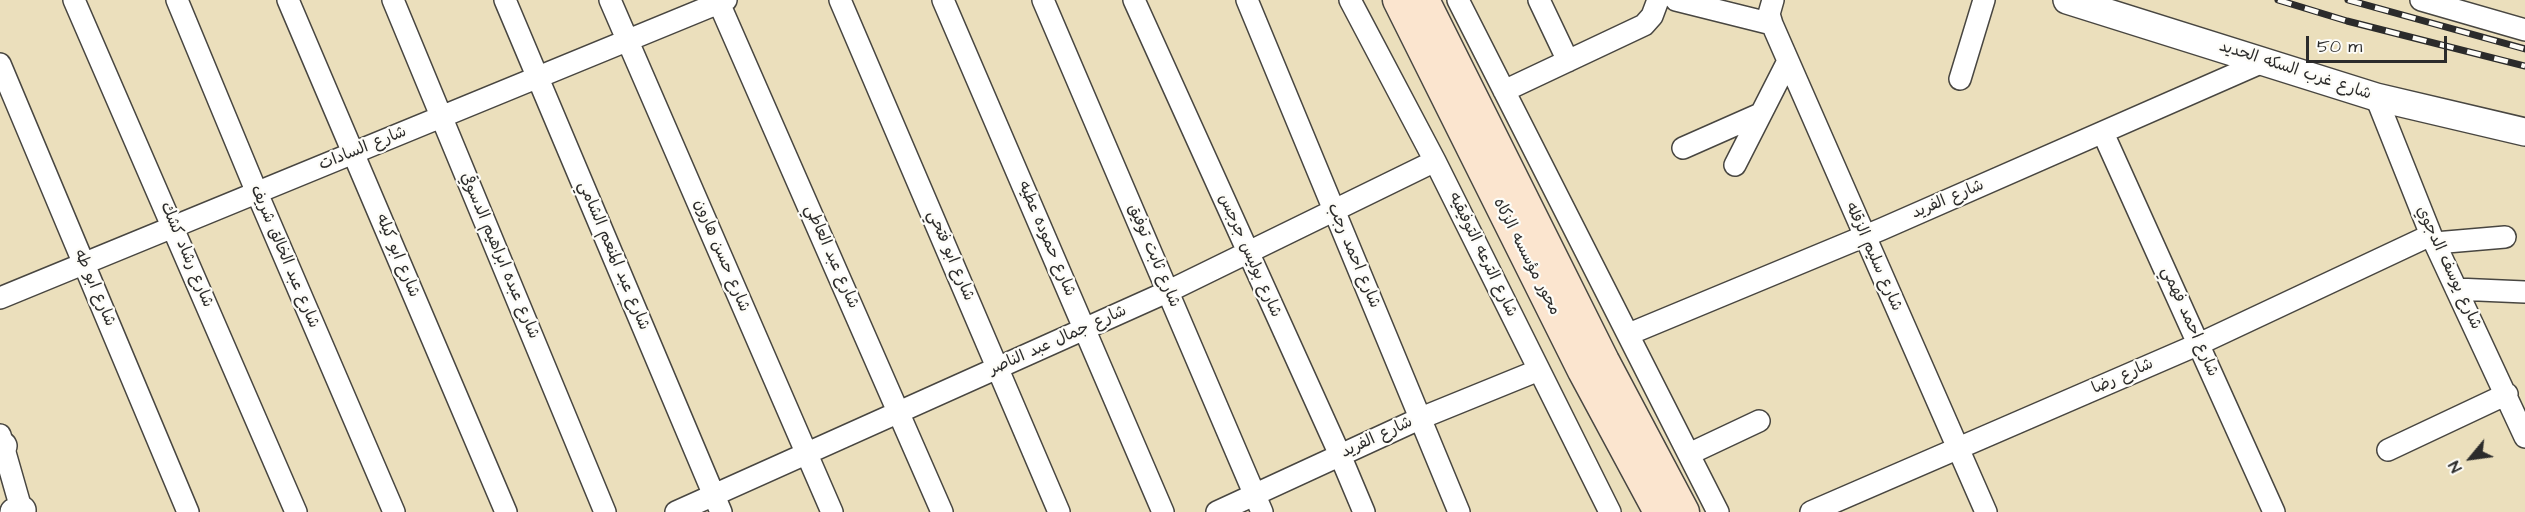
<!DOCTYPE html>
<meta charset="utf-8">
<style>
body{margin:0}
#map{position:relative;width:2525px;height:512px;overflow:hidden;background:#ebdfbc;font-family:"Architects Daughter",sans-serif}
canvas{display:block}
.north{position:absolute;left:2441px;top:428px;width:60px;height:60px;-webkit-text-stroke:4px #fdfcf7;paint-order:stroke;rotate:241deg;font-size:16px;font-weight:700;line-height:24px;text-align:center;color:#2b2b2b}
.north::after{content:'';display:block;margin:auto;width:21px;height:27px;background:#2b2b2b;clip-path:polygon(50% 0,100% 100%,50% 72%,0 100%)}
.scale{position:absolute;left:2306px;top:36px;width:141px;height:27px;box-sizing:border-box;border:3px solid #2b2b2b;border-top:0;padding-left:8px;font-size:18px;line-height:21px;white-space:nowrap;color:#2b2b2b;-webkit-text-stroke:4px #fdfcf7;paint-order:stroke}
</style>
<div id="map">
<canvas width="2525" height="512"></canvas>
<div class="north">N</div>
<div class="scale">50 m</div>
</div>
<script>
const c = document.querySelector('canvas').getContext('2d');
c.lineJoin = 'round';
function trace(path, color, width, dash) {
  c.strokeStyle = color;
  c.lineWidth = width;
  c.lineCap = dash ? 'butt' : 'round';
  c.setLineDash(dash || []);
  c.stroke(path);
}
function label(font, color, halo, rows, align = 'center') {
  c.font = font + ' "Architects Daughter","Playpen Sans Arabic",sans-serif';
  c.lineWidth = 4.5;
  c.setLineDash([]);
  c.textBaseline = 'middle';
  c.strokeStyle = halo;
  c.fillStyle = color;
  for (const [text, x, y, turn = 0] of rows) {
    c.save();
    c.translate(x, y);
    c.rotate((+turn || 0) * Math.PI / 180);
    c.textAlign = isNaN(turn) ? turn : align;
    if (halo) c.strokeText(text, 0, 0);
    c.fillText(text, 0, 0);
    c.restore();
  }
}
const minor = new Path2D(`
 M74,0L296,512
 M177,0L257,193L394,512
 M288,0L506,512
 M393,0L605,512
 M505,0L721,512
 M610,0L832,512
 M840,0L1059,512
 M943,0L1163,512
 M1043,0L1262,512
 M1134,0L1340,455L1364,512
 M1247,0L1459,512
 M1350,0L1435,161L1610,512
 M1458,0L1718,512
 M1539,0L1568,61
 M1676,0L1772,24
 M1773,0L1769,14L1772,24L1986,512
 M2421,0L2525,30
 M719,3L942,512
 M0,64L188,512
 M1960,79L1984,0
 M1504,91L1644,25L1652,16L1658,0
 M2376,97L2431,235L2525,437
 M2103,133L2274,512
 M1683,148L1760,114
 M1735,165L1788,61
 M2435,243L2505,237
 M2456,289L2525,292
 M0,298L726,0
 M1629,334L1882,229L2265,61
 M0,435L22,512
 M2388,450L2507,394
 M1689,454L1759,421
 M676,512L1169,291L1435,161
 M1217,512L1421,418L1539,370
 M1811,512L2199,344L2431,235`);
const tertiary = new Path2D(`
 M2067,0L2376,97L2525,132
 M0,447L3,446
 M14,512L22,510`);
const secondary = new Path2D(`
 M1398,0L1583,371L1659,512
 M1424,0L1604,361L1684,512`);
trace(minor, '#484641', 24);
trace(tertiary, '#484641', 30);
trace(secondary, '#484641', 33);
trace(minor, '#fff', 21);
trace(tertiary, '#fff', 27);
trace(secondary, '#fbe5cf', 30);
const rail = new Path2D(`
 M2278,0L2347,21L2525,66
 M2348,0L2525,49`);
trace(rail, '#2b2b2b', 7);
trace(rail, '#fdfcf7', 4.5, [14]);
label('16px', '#2b2b2b', '#fdfcf7', [
 ["شارع غرب السكه الحديد",2295,71,18],
 ["شارع السادات",363,149,-22],
 ["شارع الفريد",1948,200,-23],
 ["شارع حموده عطيه",1046,239,67],
 ["شارع رشاد كشك",186,255,67],
 ["شارع الترعه التوفيقيه",1482,255,64],
 ["شارع ابو كيله",397,256,67],
 ["شارع عبده ابراهيم الدسوقي",499,256,67],
 ["شارع عبد المنعم الشامي",613,256,67],
 ["شارع حسن هارون",721,256,67],
 ["شارع ابو فتحي",950,256,67],
 ["شارع ثابت توفيق",1153,256,67],
 ["شارع بوليس جرجس",1249,256,66],
 ["شارع احمد رجب",1353,256,67],
 ["شارع عبد الخالق شريف",284,257,67],
 ["شارع عبد العاطي",831,257,66],
 ["محور مؤسسه الزكاه",1526,257,63],
 ["شارع سليم الزقله",1873,257,66],
 ["شارع يوسف الدجوي",2448,268,65],
 ["شارع ابو طه",94,288,67],
 ["شارع احمد فهمي",2189,322,66],
 ["شارع جمال عبد الناصر",1058,341,-24],
 ["شارع رضا",2123,377,-24],
 ["شارع الفريد",1377,438,-25]
]);
</script>
